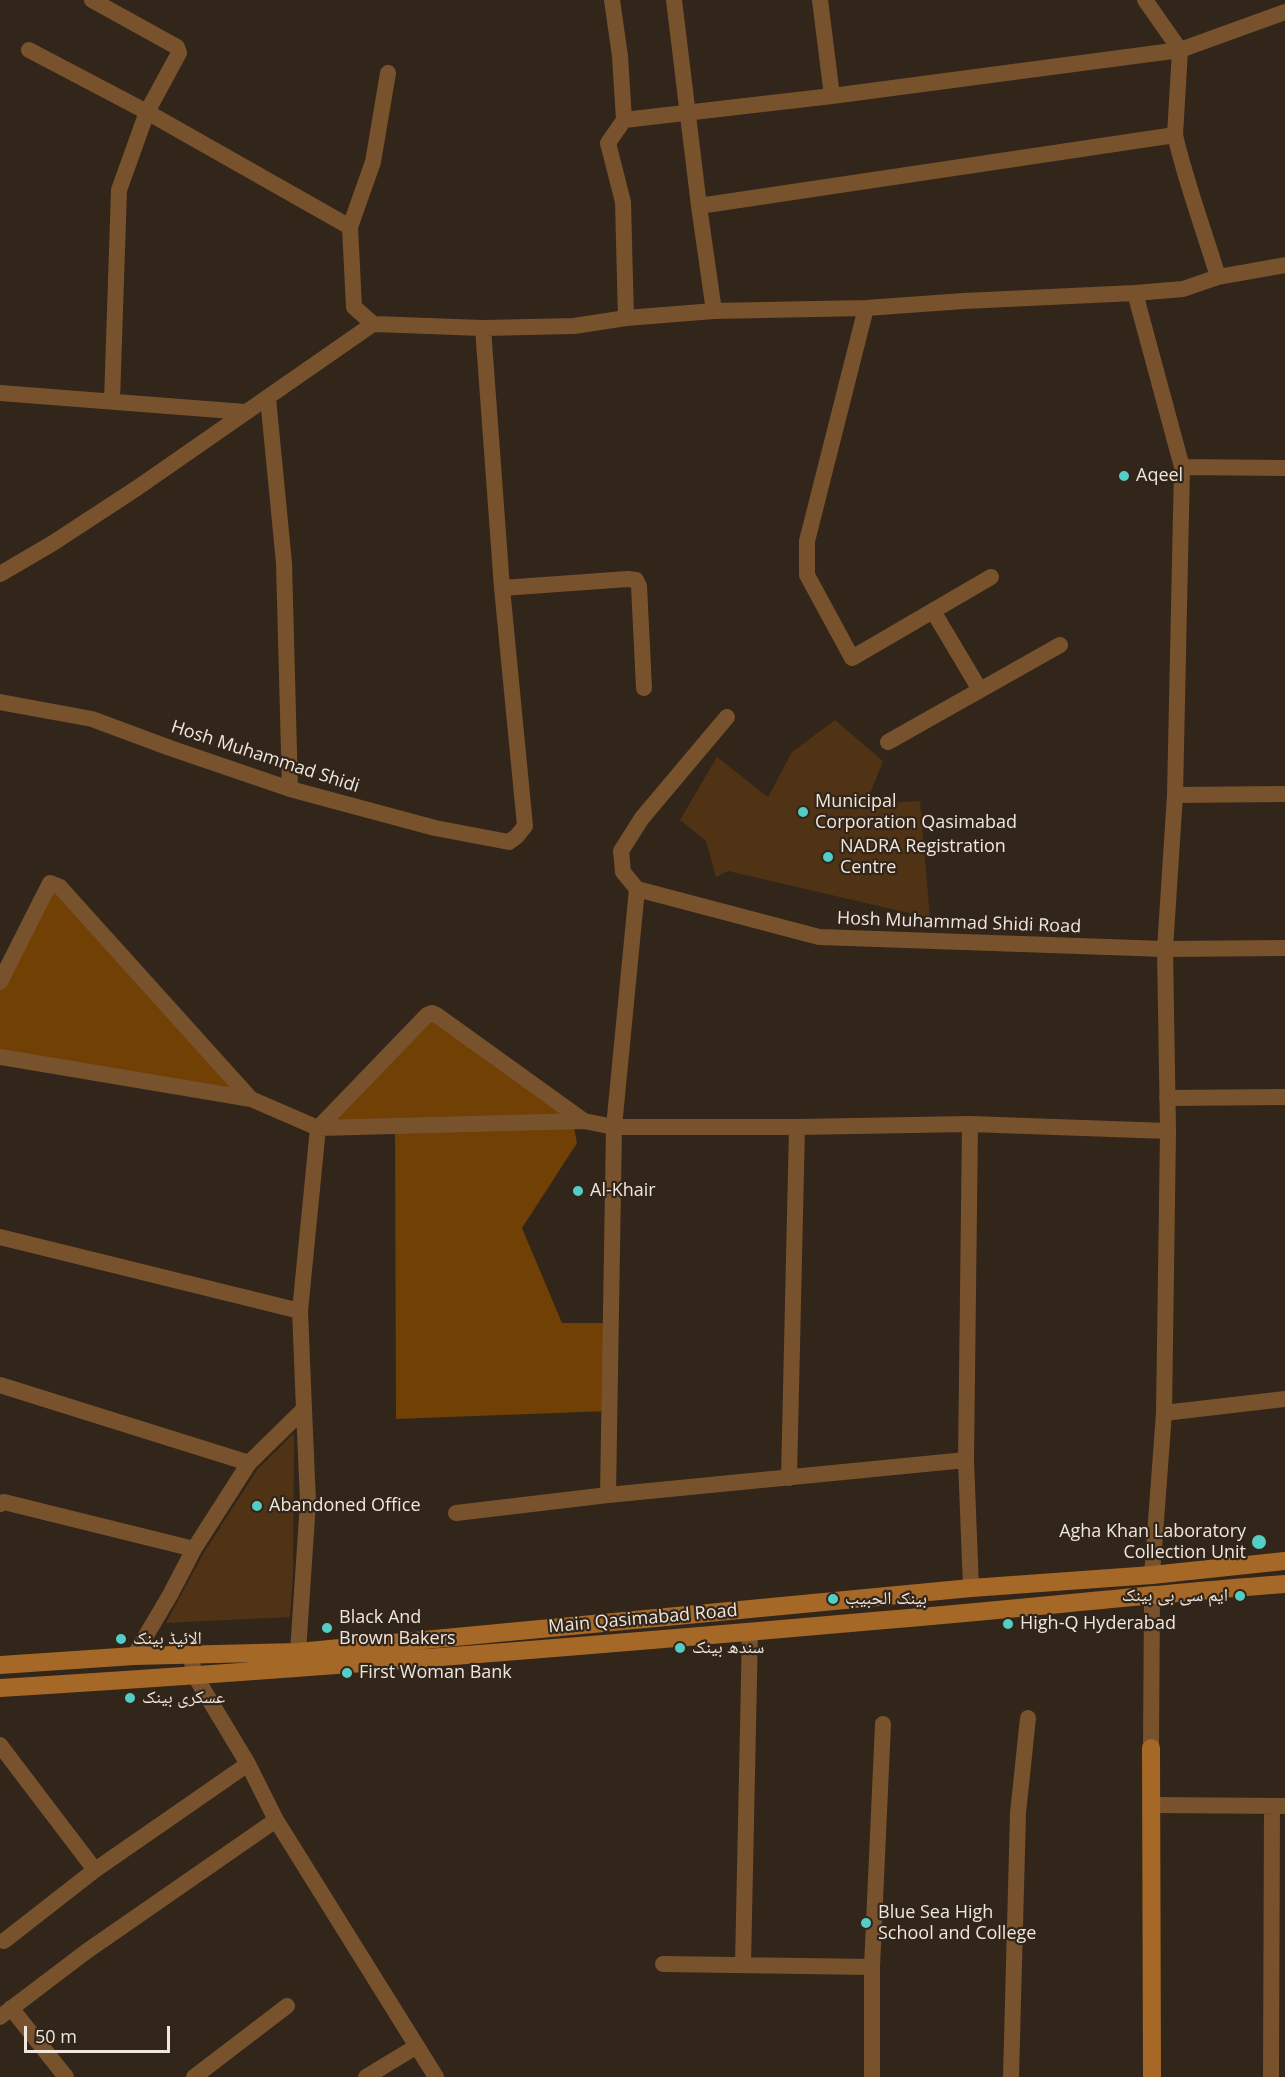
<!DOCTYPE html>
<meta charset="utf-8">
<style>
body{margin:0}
#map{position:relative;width:1285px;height:2077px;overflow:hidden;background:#322519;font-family:"Open Sans",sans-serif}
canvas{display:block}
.scale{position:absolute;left:24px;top:2026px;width:146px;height:27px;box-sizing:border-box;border:3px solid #efe6de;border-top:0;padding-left:8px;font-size:18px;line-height:21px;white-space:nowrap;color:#efe6de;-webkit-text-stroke:4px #322519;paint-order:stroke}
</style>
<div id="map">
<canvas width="1285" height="2077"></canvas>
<div class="scale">50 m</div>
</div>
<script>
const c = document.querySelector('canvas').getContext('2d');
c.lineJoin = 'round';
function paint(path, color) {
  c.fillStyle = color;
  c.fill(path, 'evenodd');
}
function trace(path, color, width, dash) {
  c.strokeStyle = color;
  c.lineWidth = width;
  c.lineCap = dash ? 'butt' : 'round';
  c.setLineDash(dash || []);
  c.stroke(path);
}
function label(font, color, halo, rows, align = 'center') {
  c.font = font + ' "Open Sans","Noto Naskh Arabic",sans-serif';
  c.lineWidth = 4.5;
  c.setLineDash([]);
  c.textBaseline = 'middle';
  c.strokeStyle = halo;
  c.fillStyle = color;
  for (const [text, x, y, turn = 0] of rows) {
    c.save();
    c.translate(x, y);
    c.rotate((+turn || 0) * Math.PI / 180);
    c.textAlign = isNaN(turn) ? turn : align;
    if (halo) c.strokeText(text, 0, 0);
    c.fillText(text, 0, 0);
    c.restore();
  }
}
paint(new Path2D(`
 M50,883L251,1099L0,1057V982Z
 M427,1015L573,1122L577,1143L522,1228L562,1323H610L609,1411L396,1419L395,1126L318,1128Z`), '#704005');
paint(new Path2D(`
 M835,720L883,761L866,804L920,801L930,918L728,871L716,877L706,841L680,820L717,757L768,797L792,752Z
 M294,1433L293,1575L290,1617L166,1623L203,1554L257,1470Z`), '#503214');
trace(new Path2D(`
 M92,0L177,47L179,53L147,112L119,190L112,401
 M612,0L620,56L624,120
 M674,0L699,206L714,311
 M820,0L832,96
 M1145,0L1180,50L1175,135
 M29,50L147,112L350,227
 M699,206L1175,135C1186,183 1204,230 1218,277
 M1135,293L1182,467L1285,468
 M866,308L807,541V575L852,658L991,577
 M626,318L623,202L608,143L624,120L832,96L1180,50L1285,12
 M373,324L354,307L350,227L373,162L388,73
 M0,393L245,412
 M268,398L284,563L290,789
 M0,574L53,543L137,488L373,324L483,328L574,326L626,318L714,311L866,308L964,301L1135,293L1183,289L1218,277L1285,265
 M502,588L628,579L636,580L639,586L644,688
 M933,611L980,690
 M0,702L92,719L170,748L290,789L435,828L509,842L517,836L525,826L502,588L483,328
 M727,717L642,818L621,851L623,872L637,889L614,1127L608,1495L966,1460L970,1124L1168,1131
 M888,742L1060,645
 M1175,795L1182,467
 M637,889L819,937L1165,949L1285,948
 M0,982L50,883L60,887L251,1099
 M0,1057L251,1099L318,1128L584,1121L614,1127H797L970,1124
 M1167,1098L1285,1097
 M0,1237L300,1311L304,1409L249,1463
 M300,1311L318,1128L427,1015L432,1013L438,1016L584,1121
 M0,1385L249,1463L194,1549
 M1164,1413L1168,1131L1165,949L1175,795L1285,794
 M966,1460L971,1588
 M789,1478L797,1127
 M0,1504L4,1502L194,1549L170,1595L134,1656
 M456,1513L608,1495
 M1152,1575L1164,1413L1285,1399
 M300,1665L298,1652L308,1502L304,1409
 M0,1745L95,1870
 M1151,1748L1152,1594
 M248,1764L276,1820L436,2077
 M1151,1805L1285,1806
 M4,1941L95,1870L248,1764L195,1676L190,1654
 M663,1964L872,1967V2077
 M743,1964L750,1631
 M872,1967L883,1724
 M11,2008L66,2077
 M0,2017L87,1951L276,1820
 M194,2077L287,2006
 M366,2077L417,2046
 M1011,2077L1018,1813L1028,1718
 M1271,2077L1272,1806`), '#78522c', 16);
trace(new Path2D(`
 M0,1665L134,1656L298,1652L971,1588L1152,1575L1285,1561
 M0,1688C295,1670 590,1646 885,1620C1018,1609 1151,1594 1285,1584
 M1151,1748L1152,2077`), '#a56827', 18);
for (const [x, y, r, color] of [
 [1124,476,6,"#54cdc7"],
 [803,812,6,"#54cdc7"],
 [828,857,6,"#54cdc7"],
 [578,1191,6,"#54cdc7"],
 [257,1506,6,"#54cdc7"],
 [1259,1542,8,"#54cdc7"],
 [1240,1596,6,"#54cdc7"],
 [833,1599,6,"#54cdc7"],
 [1008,1624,6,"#54cdc7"],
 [327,1628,6,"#54cdc7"],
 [121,1639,6,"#54cdc7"],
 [680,1648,6,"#54cdc7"],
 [347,1673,6,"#54cdc7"],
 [130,1698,6,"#54cdc7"],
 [866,1923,6,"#54cdc7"]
]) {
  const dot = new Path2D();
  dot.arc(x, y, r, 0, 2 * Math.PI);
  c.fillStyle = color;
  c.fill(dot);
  trace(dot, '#322519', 2);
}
label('18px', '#efe6de', '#322519', [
 ["Aqeel",1136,476],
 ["Municipal",815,802],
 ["Corporation Qasimabad",815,823],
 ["NADRA Registration",840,847],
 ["Centre",840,868],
 ["Al-Khair",590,1191],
 ["Abandoned Office",269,1506],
 ["Agha Khan Laboratory",1246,1532,"right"],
 ["Collection Unit",1246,1553,"right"],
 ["ایم سی بی بینک",1228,1596,"right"],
 ["بينک الحبيب",845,1599],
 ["Black And",339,1618],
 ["Brown Bakers",339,1639],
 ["High-Q Hyderabad",1020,1624],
 ["الائیڈ بینک",133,1639],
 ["سندھ بینک",692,1648],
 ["First Woman Bank",359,1673],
 ["عسکری بینک",142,1698],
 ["Blue Sea High",878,1913],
 ["School and College",878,1934]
], 'left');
label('18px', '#efe6de', '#322519', [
 ["Hosh Muhammad Shidi",265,757,18],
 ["Hosh Muhammad Shidi Road",959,923,2],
 ["Main Qasimabad Road",643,1619,-5]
]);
</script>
